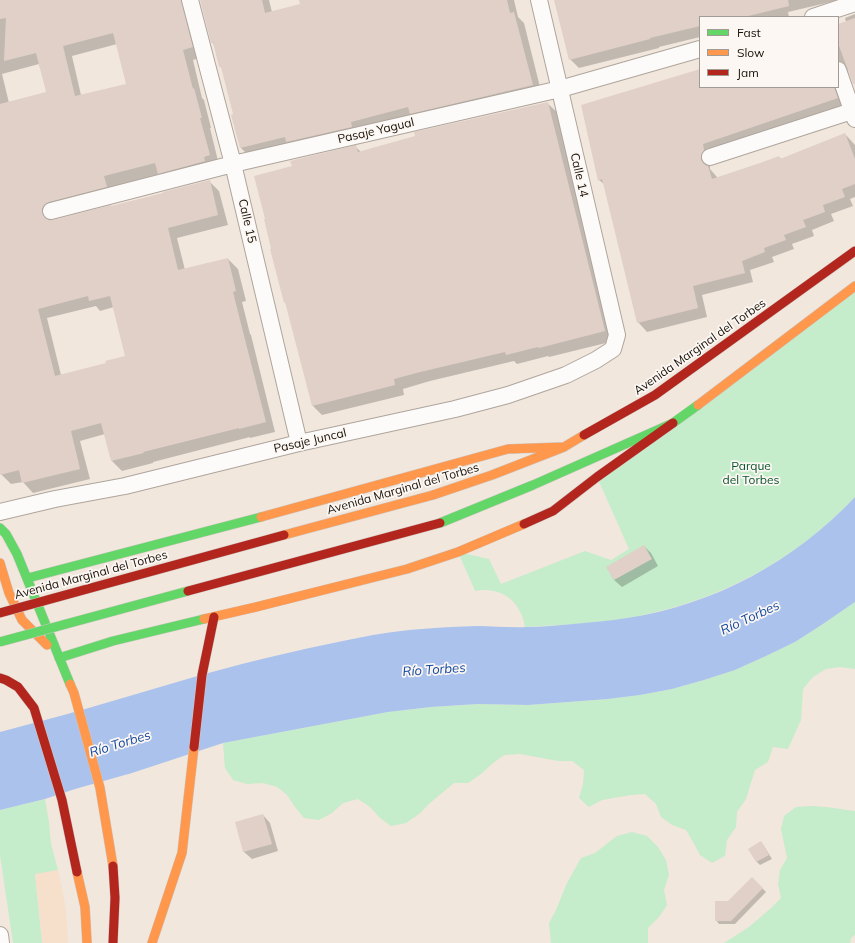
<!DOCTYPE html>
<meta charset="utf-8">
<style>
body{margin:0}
#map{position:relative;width:855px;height:943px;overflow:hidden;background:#f2e7dd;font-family:Mulish,sans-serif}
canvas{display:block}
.legend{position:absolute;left:699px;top:16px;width:140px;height:72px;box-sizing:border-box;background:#fcf7f3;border:1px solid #a19b95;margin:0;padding:5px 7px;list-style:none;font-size:12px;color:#191108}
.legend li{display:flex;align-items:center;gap:8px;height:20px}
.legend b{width:20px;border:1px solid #a19b95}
</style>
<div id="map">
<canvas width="855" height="943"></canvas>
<ul class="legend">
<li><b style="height:5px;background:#63d668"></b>Fast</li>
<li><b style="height:5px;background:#ff974d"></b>Slow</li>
<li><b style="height:5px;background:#b3261e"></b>Jam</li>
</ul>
</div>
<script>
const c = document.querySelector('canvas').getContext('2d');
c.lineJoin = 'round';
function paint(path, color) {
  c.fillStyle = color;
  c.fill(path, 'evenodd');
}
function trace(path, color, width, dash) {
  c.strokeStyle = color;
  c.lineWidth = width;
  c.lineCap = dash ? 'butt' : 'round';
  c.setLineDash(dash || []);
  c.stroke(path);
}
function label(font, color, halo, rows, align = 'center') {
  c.font = font + ' Mulish,sans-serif';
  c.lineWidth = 3.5;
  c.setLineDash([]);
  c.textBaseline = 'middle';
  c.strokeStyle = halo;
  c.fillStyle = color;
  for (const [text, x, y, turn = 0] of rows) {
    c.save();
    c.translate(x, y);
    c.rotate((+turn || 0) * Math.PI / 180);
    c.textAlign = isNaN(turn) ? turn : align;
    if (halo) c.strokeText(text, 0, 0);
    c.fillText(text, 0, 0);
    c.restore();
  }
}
paint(new Path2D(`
 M58,870L63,893L66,911L68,943H42L35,873Z`), '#f6e0cb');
paint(new Path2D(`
 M855,286V497C795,561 715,603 628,618C595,624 559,625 525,627C521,602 502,586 475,591L458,552L489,559L501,584L585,551L611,560L629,549L597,477Z
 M855,602V669L840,667L826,669L813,677L803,689L801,720L788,749L773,747L768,762L755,770L746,799L737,812L736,827L727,840L725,856L712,863L700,855L693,842L686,830L672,825L661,817L656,804L645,794L631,795L602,800L589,807L579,798L583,784L584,770L572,761H558L520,754L504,755L492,764L481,774L468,783H454L430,803L419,814L406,823L391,826L380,818L370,807L358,799L343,803L332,813L319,820L304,818L295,807L287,795L277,787L263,783L247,784L233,780L225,768L223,743L388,712L431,707L478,704L528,705L608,699L640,695L672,689L704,680L735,670L766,656L795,642L823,624Z
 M45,799L49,822L51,844L58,870L35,874L42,943H13L0,855V810Z
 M811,806L826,807L855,811V935L851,938L850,943H724L749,927L771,908L781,898L778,884L780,870L787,858L781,829L784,816L796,807Z
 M632,832L647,836L658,847L666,860L669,875L664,890L667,905L659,917L648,928V943H551L549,923L556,910L567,883L581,858L595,853L617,836Z`), '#c5eccb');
paint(new Path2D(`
 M855,497V602L823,624L795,642L766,656L735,670L704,680L672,689L640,695L608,699L528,705L478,704L431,707L388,712L223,743L132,773L75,789L45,799L0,810V732C36,722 73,713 109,702C140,693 170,684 201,675C258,659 315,646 373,635C407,629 443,627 477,626C494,626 511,628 527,627C542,627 558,625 573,624C591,622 609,621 627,618C714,605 795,561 855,497Z`), '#abc3ec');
paint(new Path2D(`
 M0,0H269L272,12L301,5L300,0H514L518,17L524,23L542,95L251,158L241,148L234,115L222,69L220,66L214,45L212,42L201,0H198L194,3L202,57L193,60L202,98L204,100L211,128H210L219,165L169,183L160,174L113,186L116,197L54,214L51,221L112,207L209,181L219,191L228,225L177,238L185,270L228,259L238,269L246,301L242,302L250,334L251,335L275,432L250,438V437L153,462V463L122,471L112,461L105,434L80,441L90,479L33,493L23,482L11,484L1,474L0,470ZM117,44L127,85L81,95L72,56ZM39,64L48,93L9,103L2,74ZM96,306L100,311L114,307L126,357L107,364L61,375L47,318Z
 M555,0H839L788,12L789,17H700V37L659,47V48L579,68L570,59Z
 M855,14V85L849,70H845L838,77V25L846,22L845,18Z
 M700,70V87H838L846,107L710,164V169L717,177L718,178L779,157L781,159L845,134L854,144L855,145V197L850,199L853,206L831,214L834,221L812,230L814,236L792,244L794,249L772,257L774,262L750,270L753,282L702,295L707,317L647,332L638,322L605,185L599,180Z
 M547,103L557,112L614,341L549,357L548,356L517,364L514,361L430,381L403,389L404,395L322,415L313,406L287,304L285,302L293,167L356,147L361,152Z
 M644,546L651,553L658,566L622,587L614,580L607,567Z
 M263,815L270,823L278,851L252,859L244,852L236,823Z
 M761,842L764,846L772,859L760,865L757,862L749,849Z
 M752,878L766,892L735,924H719L716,920L728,902Z`), '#0003');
paint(new Path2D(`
 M0,0H181L193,47L183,50L193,89L194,88L202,118H200L210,155L204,157L205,161L158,174L155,163L104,176L107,187L49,202L44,205L42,209V213L45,218L49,220H53L111,205V206L163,193V192L210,180L218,215L168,228L178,270L228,258L236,291L233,292L241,324L266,422L239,429V428L143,452L144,453L111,461L101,423L71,431L80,469L22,483L19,470L0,475V104L46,92L36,53L4,61L6,18L0,19ZM113,33L126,84L75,96L63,46ZM88,296L89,301L110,296L125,356L105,361L106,363L55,376L38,309Z
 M200,0H262L265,13L300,4L299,0H507L510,13L514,12L533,85L410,114L408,107L351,122L352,127L286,142L285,137L240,148L231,115L233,114L221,67H219L213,42L211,43Z
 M554,0H788L789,6L744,17H700V26L650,38V39L569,60Z
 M855,18V84H853L838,43V24Z
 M700,69V87H834L838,98L703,144L704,150L701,155V160L704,164L708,166L712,179L760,163L779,156L780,159L845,133L855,159V184L842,189L845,197L823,205L825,212L803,220L806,227L784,235L786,240L764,248L765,252L742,261L745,273L693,286L698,308L637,323L602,179L598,181L581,105Z
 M548,102L605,331L539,348L538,347L506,355L505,352L420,372L394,379L395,385L312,406L285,302L284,303L270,249H271L264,219H265L254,176L292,166L290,161L356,145L358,152L415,136L414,132Z
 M644,545L652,559L614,580L606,567Z
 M263,814L272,844L243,852L235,822Z
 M761,841L769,855L756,862L748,849Z
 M752,877L763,888L731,921H715V901H728Z`), '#e1d0c8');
const street = new Path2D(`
 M190,0L233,164L299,443
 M813,17L855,3
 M838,70L855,119
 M710,157L852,111
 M51,211L233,164L560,89L700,49
 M0,512L55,499L125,486L299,443L455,409L508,395L566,375L596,360L613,349L617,335L539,0
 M0,935L1,943`);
const fast = new Path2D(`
 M440,523L533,485L673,423L698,405
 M0,528L6,534L17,554L70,684
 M28,578L261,517
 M59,658L113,641L204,619`);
const slow = new Path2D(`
 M698,405L855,286
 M433,495L492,475L564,447L584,435
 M261,517L508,449L564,447
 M0,563L9,593L22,620L47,645
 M204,619L256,607L407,569L458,552L524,524
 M70,684L74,693L100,788L113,866
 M77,872L85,907L87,943
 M152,943L182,853L194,747`);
const jam = new Path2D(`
 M584,435L655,395L855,251
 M524,524L553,511L597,477L673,423
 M0,678L6,680L18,687L34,708L62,800L77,872
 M194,747L202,675L214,617
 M113,943L115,898L113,866`);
trace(street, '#aea59c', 18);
trace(fast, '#ccc7c2', 10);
trace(slow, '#ccc7c2', 10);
trace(jam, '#ccc7c2', 10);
trace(street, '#fdfbfa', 16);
trace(fast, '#63d668', 9);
trace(slow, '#ff974d', 9);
trace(jam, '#b3261e', 9);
const fastBridge = new Path2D(`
 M0,642L188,591`);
const slowBridge = new Path2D(`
 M284,535L433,495`);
const jamBridge = new Path2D(`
 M188,591L440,523
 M0,613L284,535`);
trace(fastBridge, '#ccc7c2', 10, []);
trace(slowBridge, '#ccc7c2', 10, []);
trace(jamBridge, '#ccc7c2', 10, []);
trace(fastBridge, '#63d668', 9);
trace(slowBridge, '#ff974d', 9);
trace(jamBridge, '#b3261e', 9);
label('12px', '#191108', '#fcf7f3', [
 ["Pasaje Yagual",376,131,-13],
 ["Calle 14",579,175,77],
 ["Calle 15",247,221,77],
 ["Avenida Marginal del Torbes",700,347,-35],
 ["Pasaje Juncal",310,441,-13],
 ["Avenida Marginal del Torbes",403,489,-16],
 ["Avenida Marginal del Torbes",91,575,-15]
]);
label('12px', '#09542f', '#fcf7f3', [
 ["Parque",751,466],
 ["del Torbes",751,480]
]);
label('italic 13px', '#1248a1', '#fcf7f3', [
 ["Río Torbes",750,618,-25],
 ["Río Torbes",434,670,-4],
 ["Río Torbes",120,744,-17]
]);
</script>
